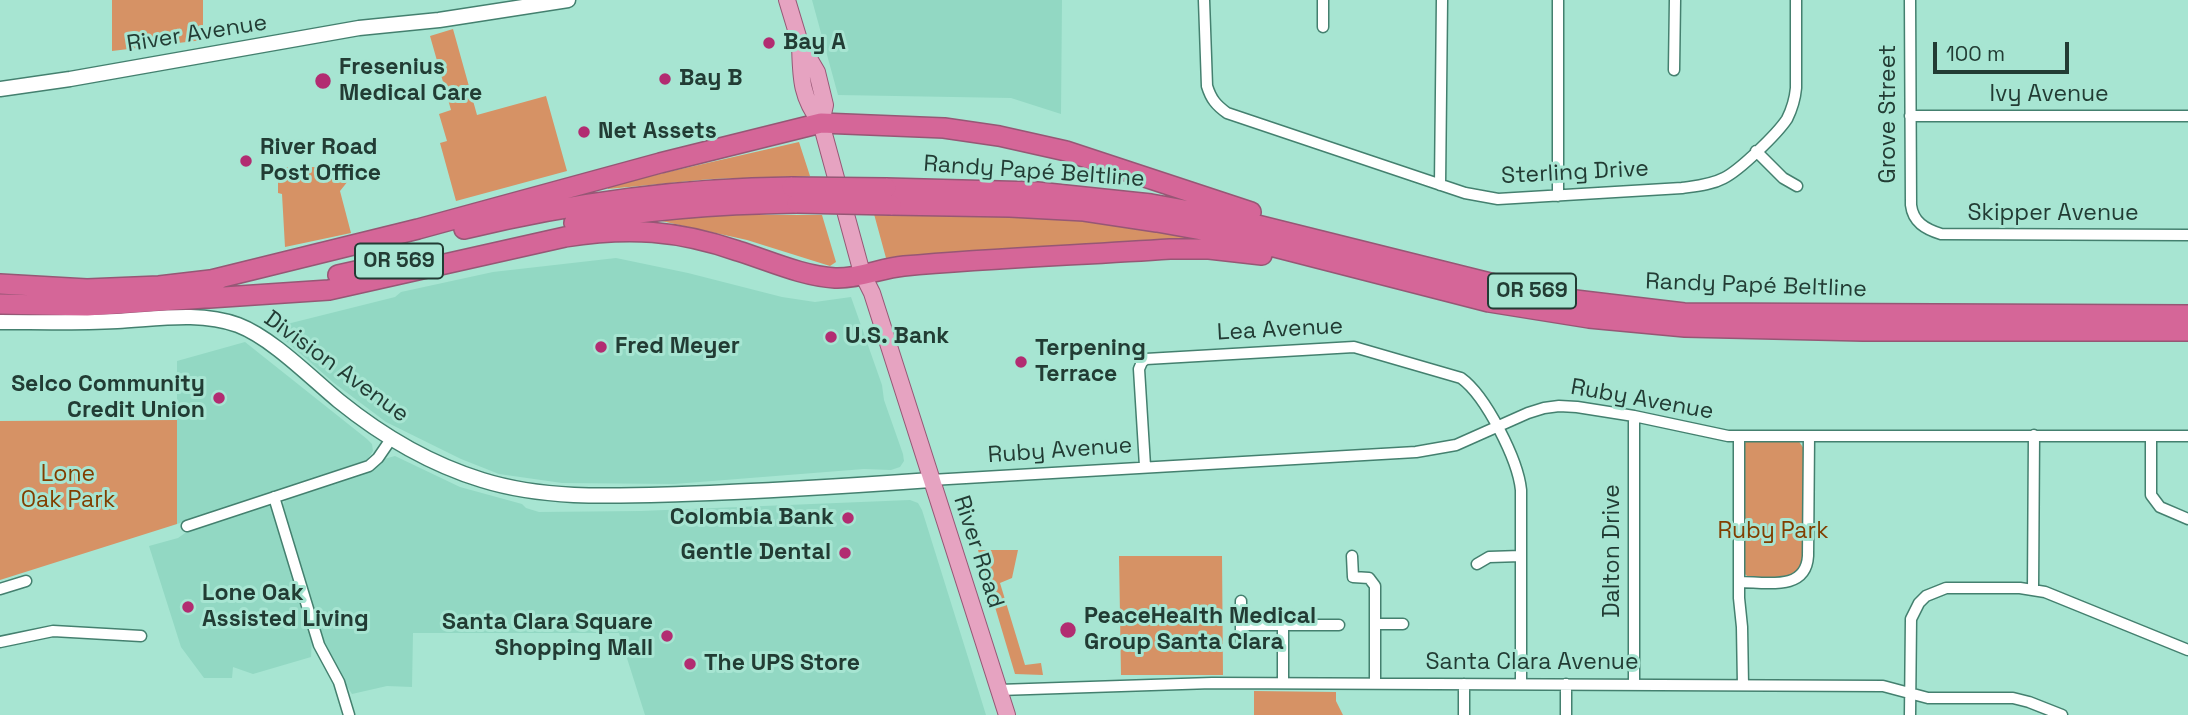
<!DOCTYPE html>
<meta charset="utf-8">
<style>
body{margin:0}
#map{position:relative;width:2188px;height:715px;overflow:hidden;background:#a7e5d2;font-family:"Space Grotesk",sans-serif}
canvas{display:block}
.scale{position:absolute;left:1933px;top:42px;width:136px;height:32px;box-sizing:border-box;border:4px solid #223c34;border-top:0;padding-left:9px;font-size:21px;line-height:24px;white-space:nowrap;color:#223c34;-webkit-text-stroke:5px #a7e5d2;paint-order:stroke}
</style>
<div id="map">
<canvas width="2188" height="715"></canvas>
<div class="scale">100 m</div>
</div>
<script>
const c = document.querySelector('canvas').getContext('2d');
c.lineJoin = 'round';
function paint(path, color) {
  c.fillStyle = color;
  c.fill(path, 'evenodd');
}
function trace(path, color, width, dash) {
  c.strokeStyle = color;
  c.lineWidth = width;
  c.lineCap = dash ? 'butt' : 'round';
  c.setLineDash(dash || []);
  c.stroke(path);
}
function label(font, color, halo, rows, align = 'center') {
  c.font = font + ' "Space Grotesk",sans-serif';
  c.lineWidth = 6;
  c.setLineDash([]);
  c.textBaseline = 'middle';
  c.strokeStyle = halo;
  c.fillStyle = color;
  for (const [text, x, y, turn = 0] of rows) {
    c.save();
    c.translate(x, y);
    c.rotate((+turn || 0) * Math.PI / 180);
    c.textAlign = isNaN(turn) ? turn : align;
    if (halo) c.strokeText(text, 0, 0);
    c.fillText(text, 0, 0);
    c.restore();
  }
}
paint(new Path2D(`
 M812,0H1062L1061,114L1011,98L838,95Z
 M616,258L688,273L782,297L815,302L851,297L882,385L884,400L903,454L904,461L900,467L891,470L864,469L674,484L562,483L499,474L461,459L386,422L334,383L278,334L282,328L291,323L395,297L401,292L493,272Z
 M245,342L367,439L372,444L373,451L367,460L177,524V361Z
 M395,456L460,487L522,504L526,508L539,512L641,511L910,500L918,503L922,510L986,715H645L619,633H413L412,687L387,686L352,694L326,654L281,508L286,499L373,470L384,459Z
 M267,504L274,509L312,638L311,657L253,674L233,667L232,678H204L181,647L149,546L178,538L192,528Z`), '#92d8c3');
paint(new Path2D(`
 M112,0H203V40L112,51Z
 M453,29L477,115L546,96L567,171L456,201L440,143L447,141L439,114L451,110L430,36Z
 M799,142L810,176L711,179L608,189L607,186Z
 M278,167H317L319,179L351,172L352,176L340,191L351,233L285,247L282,194L278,193Z
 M965,213L1085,220L1204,237V241L1083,244L886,258L874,214Z
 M688,215H822L836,262L830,266L747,240L657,220Z
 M177,420V524L0,580V421Z
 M1798,440L1804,449V560L1800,570L1786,578L1748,577L1743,572V445L1747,441Z
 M978,550H1018L1012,578L1000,583L1025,665L1041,663L1043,675L1015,674Z
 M1119,556H1222L1223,675H1121Z
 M1254,691L1336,692V701L1343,715H1254Z`), '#d69265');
const street = new Path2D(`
 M1204,0L1207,86C1211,99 1216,105 1227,113L1465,193L1498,199L1682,188C1696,186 1711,185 1724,178C1740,170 1777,134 1787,119C1792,109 1795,99 1796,88V0
 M1558,0V196
 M1910,0L1911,205C1913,222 1925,229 1941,234L2188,235
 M1323,27V0
 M1674,70L1675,0
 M1910,116H2188
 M1756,151L1783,178L1797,186
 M1440,185L1442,0
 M1739,436V598L1742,627L1743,685
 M2151,436V495L2160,507L2188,519
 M1145,466L1139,369L1142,362L1146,359L1354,347L1461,378C1486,396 1518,460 1521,490V684
 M931,480L1416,452L1456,445L1528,413L1544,408L1559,406L1577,407L1634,416L1728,436H2188
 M274,497L319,645L339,682L349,715
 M187,526L369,466L378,458L391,439
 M1352,556L1353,577L1369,578L1375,586V683
 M1477,564L1489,557L1521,556
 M1739,582C1765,582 1806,592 1808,556L1809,436
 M0,589L26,581
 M2033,589L2034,435
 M1241,601V625H1283
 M1375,624H1403
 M1241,625V642
 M0,642L53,631L141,636
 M1283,683V625H1339
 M1566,684V715
 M1634,685V416
 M999,690L1212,683L1883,686L1928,698H2013L2029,702L2062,715
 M1464,715V684
 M1910,715L1911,619L1919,603L1926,596L1946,588H2020L2045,592L2188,650`);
const secondary = new Path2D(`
 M0,89L70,79L359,28L439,20L568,0
 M0,322C39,322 78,323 117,321C156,319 200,311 238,325C272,338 310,377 339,401C381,435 430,464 482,480C546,500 616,496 682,494C765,491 848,486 931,480`);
const primary = new Path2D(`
 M787,0L800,43L817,72L825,105L821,123
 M800,43C801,76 800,96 821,123L862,273L872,293L1007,715`);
const highway = new Path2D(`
 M886,188L1037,192L1151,204L1229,218L1490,283L1575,300L1684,313L2188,315
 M891,205L1010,207L1084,211L1157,222L1224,234L1489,302L1589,318L1685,327L1863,331H2188
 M574,223C648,209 722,204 797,203
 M464,229C572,203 681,188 792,187
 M338,275L428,255
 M207,281L418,229L660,163L821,123L944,128L999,136L1066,151L1251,212
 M0,284L87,289L159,286L219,279
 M209,298L329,290L565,237C629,227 677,230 738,251C770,261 802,276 835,278C858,279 881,268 904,266C992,258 1081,255 1170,249H1209L1262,255
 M0,304L87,306L219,297`);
trace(street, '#44806f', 13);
trace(secondary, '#44806f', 17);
trace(primary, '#965775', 18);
trace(highway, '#965775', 22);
trace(street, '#fff', 10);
trace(secondary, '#fff', 14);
trace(primary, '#e6a3c1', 16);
trace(highway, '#d56698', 19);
const highwayBridge = new Path2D(`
 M792,187L886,188
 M797,203L891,205`);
trace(highwayBridge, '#965775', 22, []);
trace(highwayBridge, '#d56698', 19);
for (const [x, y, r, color] of [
 [769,43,7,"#b22c71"],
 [665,79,7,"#b22c71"],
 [323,81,9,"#b22c71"],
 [584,132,7,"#b22c71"],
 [246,161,7,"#b22c71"],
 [831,337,7,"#b22c71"],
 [601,347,7,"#b22c71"],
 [1021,362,7,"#b22c71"],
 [219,398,7,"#b22c71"],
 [848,518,7,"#b22c71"],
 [845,553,7,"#b22c71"],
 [188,607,7,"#b22c71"],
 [1068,630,9,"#b22c71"],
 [667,636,7,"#b22c71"],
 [690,664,7,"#b22c71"]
]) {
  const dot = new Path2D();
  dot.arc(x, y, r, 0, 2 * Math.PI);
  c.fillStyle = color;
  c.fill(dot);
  trace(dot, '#a7e5d2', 2.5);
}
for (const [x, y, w] of [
 [399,261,88],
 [1532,291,88]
]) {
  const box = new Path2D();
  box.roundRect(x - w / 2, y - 17.5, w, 35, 5);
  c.fillStyle = '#a7e5d2';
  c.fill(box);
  trace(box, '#223c34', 2);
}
label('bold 21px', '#223c34', null, [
 ["OR 569",399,261],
 ["OR 569",1532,291]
]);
label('23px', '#223c34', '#a7e5d2', [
 ["River Avenue",197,34,-9],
 ["Ivy Avenue",2049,95],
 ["Grove Street",1889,114,-90],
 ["Randy Papé Beltline",1034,172,4],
 ["Sterling Drive",1575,173,-3],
 ["Skipper Avenue",2053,214],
 ["Randy Papé Beltline",1756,286,2],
 ["Lea Avenue",1280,330,-3],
 ["Division Avenue",336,367,36],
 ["Ruby Avenue",1642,400,10],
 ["Ruby Avenue",1060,451,-4],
 ["Dalton Drive",1613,551,-90],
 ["River Road",978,552,72],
 ["Santa Clara Avenue",1532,663]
]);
label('bold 23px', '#223c34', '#a7e5d2', [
 ["Bay A",783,43],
 ["Fresenius",339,68],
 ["Medical Care",339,94],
 ["Bay B",679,79],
 ["Net Assets",598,132],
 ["River Road",260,148],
 ["Post Office",260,174],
 ["U.S. Bank",845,337],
 ["Fred Meyer",615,347],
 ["Terpening",1035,349],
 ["Terrace",1035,375],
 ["Selco Community",205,385,"right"],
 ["Credit Union",205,411,"right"],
 ["Colombia Bank",834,518,"right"],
 ["Gentle Dental",831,553,"right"],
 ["Lone Oak",202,594],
 ["Assisted Living",202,620],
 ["PeaceHealth Medical",1084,617],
 ["Group Santa Clara",1084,643],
 ["Santa Clara Square",653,623,"right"],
 ["Shopping Mall",653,649,"right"],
 ["The UPS Store",704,664]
], 'left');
label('23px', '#813e00', '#a7e5d2', [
 ["Lone",68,475],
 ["Oak Park",68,501],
 ["Ruby Park",1773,532]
]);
</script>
